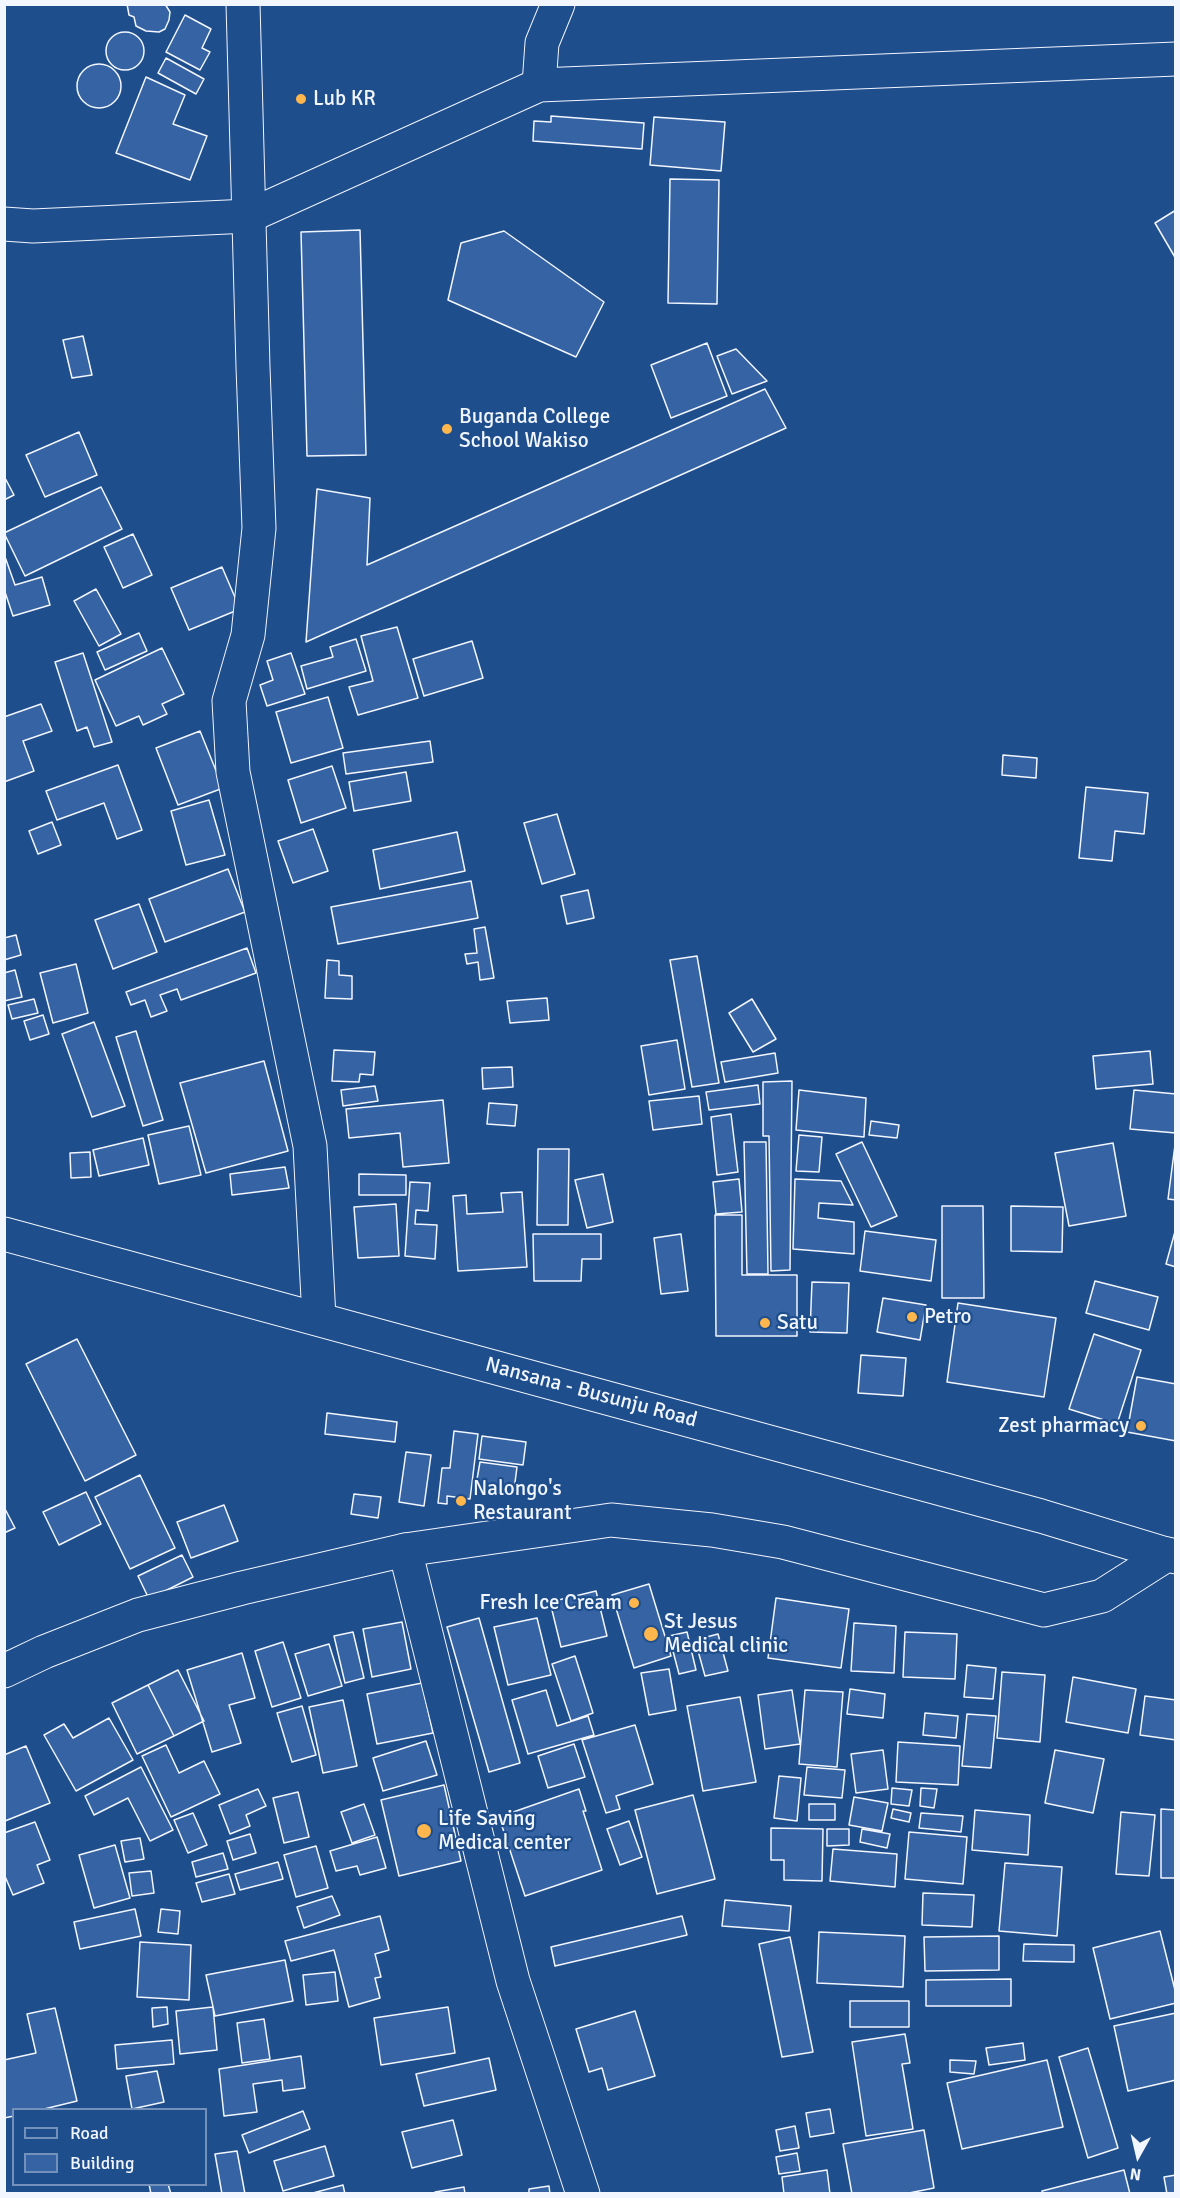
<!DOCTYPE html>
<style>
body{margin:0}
#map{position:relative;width:1180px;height:2198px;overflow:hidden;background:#1f4e8c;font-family:Signika,sans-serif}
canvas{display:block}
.frame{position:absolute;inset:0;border:6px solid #f2f6ff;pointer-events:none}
.legend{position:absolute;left:12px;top:2108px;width:195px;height:78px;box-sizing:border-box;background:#1f4e8c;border:2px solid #7391ba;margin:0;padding:8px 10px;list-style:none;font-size:18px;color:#f2f6ff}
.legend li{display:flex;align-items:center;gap:12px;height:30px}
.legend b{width:30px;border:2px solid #7391ba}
.north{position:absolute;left:1108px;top:2126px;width:60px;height:60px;-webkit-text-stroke:4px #1f4e8c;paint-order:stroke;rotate:188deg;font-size:16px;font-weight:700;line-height:24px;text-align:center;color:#f2f6ff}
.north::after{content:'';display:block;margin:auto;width:21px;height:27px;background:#f2f6ff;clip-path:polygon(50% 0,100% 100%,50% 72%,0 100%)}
</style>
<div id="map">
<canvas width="1180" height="2198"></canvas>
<div class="frame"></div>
<ul class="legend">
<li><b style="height:8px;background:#1f4e8c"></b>Road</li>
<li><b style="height:16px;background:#3563a3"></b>Building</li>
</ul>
<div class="north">N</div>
</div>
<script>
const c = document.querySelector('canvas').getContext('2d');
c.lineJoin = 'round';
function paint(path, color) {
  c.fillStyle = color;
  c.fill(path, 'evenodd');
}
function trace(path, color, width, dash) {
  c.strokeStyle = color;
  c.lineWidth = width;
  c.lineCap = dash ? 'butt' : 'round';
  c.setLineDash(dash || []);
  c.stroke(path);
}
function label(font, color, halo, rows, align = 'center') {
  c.font = font + ' Signika,sans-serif';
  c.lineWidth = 4.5;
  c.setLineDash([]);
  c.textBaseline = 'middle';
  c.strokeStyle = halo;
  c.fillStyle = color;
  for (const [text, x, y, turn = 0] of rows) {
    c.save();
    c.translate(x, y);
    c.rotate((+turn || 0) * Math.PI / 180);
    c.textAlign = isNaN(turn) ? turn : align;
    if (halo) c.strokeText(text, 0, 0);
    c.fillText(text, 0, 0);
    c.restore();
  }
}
const building = new Path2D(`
 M127,4H165L170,12L169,20L165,29L159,32L146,31L136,26L134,17L129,15Z
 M185,15L211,29L202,48L210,52L200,70L166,52Z
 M106 51a19 19 0 1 1 38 0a19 19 0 1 1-38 0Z
 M166,58L204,79L196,94L158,73Z
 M77 86a22 22 0 1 1 44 0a22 22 0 1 1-44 0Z
 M146,77L185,95L173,124L207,136L190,180L116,153Z
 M551,116L644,123L642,149L533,141L534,121L551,122Z
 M654,117L725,122L721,171L650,165Z
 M670,179L719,180L717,304L668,303Z
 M1176,210V259L1155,223Z
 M360,230L366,455L307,456L301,232Z
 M504,231L604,302L576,357L448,300L461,243Z
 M83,336L92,375L72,378L63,340Z
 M707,343L727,396L671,418L651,365Z
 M736,349L767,381L732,394L717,356Z
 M765,389L786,428L306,642L317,489L370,498L367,565Z
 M79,432L97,475L45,497L26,455Z
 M4,476L14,495L4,500Z
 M101,487L122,529L25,576L4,533Z
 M133,534L152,575L123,588L104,547Z
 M4,554L15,585L42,577L50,605L13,616L4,589Z
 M222,567L240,609L189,630L171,588Z
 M96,589L121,634L99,646L74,601Z
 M397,627L418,698L358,715L349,687L373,681L361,636Z
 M139,633L147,651L105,670L97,652Z
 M356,639L366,671L307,689L301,666L333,657L330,647Z
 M472,641L483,678L424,696L413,659Z
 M162,648L184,694L162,704L167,714L143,725L139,716L116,726L95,680Z
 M83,653L112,742L94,747L87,727L77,731L55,662Z
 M291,653L305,694L267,706L260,685L273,680L267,661Z
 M328,697L343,748L291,763L276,712Z
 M41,704L52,731L23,741L34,771L4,782V717Z
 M200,731L223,788L178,805L156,748Z
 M430,741L433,762L346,774L343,753Z
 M1003,755L1037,758L1036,778L1002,775Z
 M118,765L142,830L117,839L104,803L57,820L46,791Z
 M332,766L346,808L301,823L288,780Z
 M406,772L411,801L354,811L349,782Z
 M1086,787L1148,793L1144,834L1115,831L1112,861L1079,858Z
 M209,800L225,855L186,865L171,811Z
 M557,814L575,874L542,884L524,823Z
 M52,822L61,845L38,854L29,831Z
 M313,829L328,871L293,883L278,841Z
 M457,832L465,871L380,889L373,850Z
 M228,869L245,912L165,942L149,899Z
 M471,881L478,918L338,944L331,907Z
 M588,890L594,918L567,924L561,896Z
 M139,904L157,952L113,969L95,920Z
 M485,927L494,978L480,980L478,962L467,964L465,954L477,953L474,929Z
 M16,935L21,955L4,960V938Z
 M247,948L256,973L181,1000L177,989L160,995L167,1011L151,1017L145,1000L131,1005L126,992Z
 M697,956L719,1083L692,1087L670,960Z
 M327,960L339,961V975L352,976V999L325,998Z
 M76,964L88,1013L53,1023L40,973Z
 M15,970L22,997L4,1001V973Z
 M547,998L549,1020L510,1023L507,1001Z
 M34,999L38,1013L12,1019L8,1005Z
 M752,999L776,1039L753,1052L729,1013Z
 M43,1015L49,1034L30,1040L24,1021Z
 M94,1022L125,1106L92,1117L62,1034Z
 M136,1031L163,1120L143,1126L116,1037Z
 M677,1040L685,1089L649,1095L641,1046Z
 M334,1050L375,1052L373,1075L360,1074L359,1082L332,1081Z
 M1150,1051L1153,1084L1096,1089L1093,1056Z
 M775,1053L778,1073L725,1082L721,1062Z
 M264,1061L288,1151L206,1173L180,1083Z
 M512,1067L513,1087L483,1089L482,1068Z
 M792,1081L790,1270L771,1271L769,1136H763V1082Z
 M758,1085L760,1104L709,1110L706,1092Z
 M375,1086L378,1101L343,1106L341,1090Z
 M799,1090L866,1098L864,1137L796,1130Z
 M1134,1090L1176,1094V1133L1130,1129Z
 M699,1096L702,1124L653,1130L649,1101Z
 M443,1100L449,1163L403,1167L400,1133L349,1138L346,1109Z
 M489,1103L517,1105L515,1126L487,1124Z
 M731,1114L738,1172L717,1175L711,1117Z
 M871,1121L899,1125L897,1138L869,1135Z
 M189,1126L201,1175L159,1184L148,1135Z
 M799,1135L822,1137L819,1172L796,1171Z
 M143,1138L149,1165L99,1176L93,1150Z
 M744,1142H766L768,1274H747Z
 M862,1142L897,1216L871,1227L836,1154Z
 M1113,1143L1126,1216L1069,1226L1055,1153Z
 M1175,1145H1176V1200L1168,1199Z
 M538,1149H569L568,1225H537Z
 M90,1152L91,1177L71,1178L70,1153Z
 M285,1167L289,1188L232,1195L230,1174Z
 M359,1174L406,1175V1195H359Z
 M603,1174L613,1222L587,1228L575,1180Z
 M739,1179L742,1212L716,1214L713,1182Z
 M795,1179L841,1181L853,1205L819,1203L818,1218L854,1222V1254L793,1249Z
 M410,1182L430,1183L428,1211L416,1210L415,1224L437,1225L435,1259L405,1256Z
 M522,1192L527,1267L458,1271L453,1196L466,1195L467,1214L503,1212L501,1193Z
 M396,1204L399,1256L358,1258L354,1207Z
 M942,1206H983L984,1298H942Z
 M1011,1206L1063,1207L1062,1252L1011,1251Z
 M715,1215H742V1275H797V1336H716Z
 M1176,1228V1267L1166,1264Z
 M865,1231L936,1240L931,1281L860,1271Z
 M533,1234H601V1259H582L581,1281H534Z
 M681,1234L688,1291L661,1294L654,1238Z
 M1095,1281L1158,1297L1149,1330L1086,1313Z
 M812,1282L849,1283L847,1333L810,1332Z
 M883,1298L926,1305L920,1340L877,1332Z
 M958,1303L1056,1318L1044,1397L947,1382Z
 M1094,1334L1141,1350L1117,1424L1069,1409Z
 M77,1339L136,1455L85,1481L26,1364Z
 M861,1355L906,1358L903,1396L858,1393Z
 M1137,1377L1176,1384V1441L1127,1432Z
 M327,1413L397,1422L395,1442L325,1434Z
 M454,1431L478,1434L470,1499L447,1496V1504L438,1503L442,1468H450Z
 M482,1436L526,1442L523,1465L479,1459Z
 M406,1452L431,1455L424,1506L399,1502Z
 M480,1462L517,1467L514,1490L476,1485Z
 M140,1475L175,1548L130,1569L95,1497Z
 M86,1492L101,1524L59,1545L43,1512Z
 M354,1494L381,1497L378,1518L351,1514Z
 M224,1505L238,1541L191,1558L177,1522Z
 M4,1507L15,1528L4,1533Z
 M182,1555L193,1577L149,1599L138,1576Z
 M649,1584L671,1656L634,1668L612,1595Z
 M596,1591L607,1636L561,1647L550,1602Z
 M776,1598L849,1609L841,1668L768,1658Z
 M479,1618L520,1763L489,1772L447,1627Z
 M537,1618L551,1675L508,1685L494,1627Z
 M402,1622L411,1669L372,1677L363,1629Z
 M854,1623L896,1626L894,1673L851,1671Z
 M353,1632L364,1678L345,1683L334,1636Z
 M687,1632L696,1670L679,1674L669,1636Z
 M905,1632L957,1634L955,1679L903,1677Z
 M718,1634L728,1671L705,1676L695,1640Z
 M283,1642L301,1698L272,1707L255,1651Z
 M329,1644L342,1686L308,1696L295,1654Z
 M242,1653L255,1698L229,1705L241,1743L212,1752L187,1670Z
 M575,1656L593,1713L571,1721L552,1664Z
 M967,1665L996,1668L993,1699L964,1697Z
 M669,1669L676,1710L649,1715L641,1673Z
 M178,1670L204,1721L174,1736L148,1685Z
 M1002,1672L1045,1675L1040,1742L997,1738Z
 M1073,1677L1136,1689L1128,1733L1066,1722Z
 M422,1683L433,1733L377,1744L367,1694Z
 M148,1685L174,1736L137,1754L112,1703Z
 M850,1689L885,1694L883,1718L847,1714Z
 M546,1690L557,1726L588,1716L594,1735L528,1754L512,1700Z
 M792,1690L800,1744L765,1749L758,1695Z
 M805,1690L843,1692L837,1767L799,1764Z
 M1145,1696L1176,1700V1740L1140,1735Z
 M740,1697L756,1782L703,1791L687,1706Z
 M343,1700L357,1766L323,1773L309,1707Z
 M302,1706L316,1755L292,1762L277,1713Z
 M925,1713L958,1716L956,1738L923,1735Z
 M967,1714L996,1716L991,1768L962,1766Z
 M109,1718L133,1760L76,1791L44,1735L64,1724L73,1738Z
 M635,1725L653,1784L616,1796L620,1809L606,1813L582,1740Z
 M426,1741L437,1775L383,1791L373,1758Z
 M898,1742L960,1746L958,1785L896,1782Z
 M574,1744L585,1777L548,1788L538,1756Z
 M166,1745L179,1773L204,1761L220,1794L171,1817L142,1756Z
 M26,1746L50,1803L5,1821L4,1755Z
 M883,1750L888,1789L856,1793L851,1754Z
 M1055,1750L1104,1759L1093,1813L1045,1803Z
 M141,1767L173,1830L150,1841L128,1798L94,1815L85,1796Z
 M807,1767L845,1770L842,1798L804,1795Z
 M779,1776L801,1778L797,1821L774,1818Z
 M444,1785L461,1861L399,1876L381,1800Z
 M892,1788L912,1790L909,1806L891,1804Z
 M921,1788L937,1789L934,1808L920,1806Z
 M258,1789L266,1806L246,1815L250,1826L230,1834L219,1805Z
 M579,1789L586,1811H583L602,1870L525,1896L499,1817Z
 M298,1792L309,1837L284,1843L273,1798Z
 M693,1795L715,1879L657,1894L635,1810Z
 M854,1797L888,1803L882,1831L849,1825Z
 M364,1804L375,1835L352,1843L341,1812Z
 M809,1804H835V1820H809Z
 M893,1809L911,1813L909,1822L891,1818Z
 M1161,1809L1176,1810V1878H1161Z
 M975,1810L1030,1815L1028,1855L972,1850Z
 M1121,1812L1155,1815L1149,1876L1116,1874Z
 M193,1813L207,1845L188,1853L174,1820Z
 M921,1813L963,1816L961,1832L919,1828Z
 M629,1821L642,1857L620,1865L607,1829Z
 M35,1822L50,1860L37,1865L44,1883L13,1895L4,1874V1833Z
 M771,1828L823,1829L822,1881L784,1880V1860H771Z
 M827,1829H849V1845L827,1846Z
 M862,1829L890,1834L887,1848L860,1842Z
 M909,1832L967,1837L963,1884L905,1879Z
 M250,1834L256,1853L233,1860L227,1841Z
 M377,1837L386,1868L360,1875L357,1866L336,1871L330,1851Z
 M140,1838L144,1859L125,1862L121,1841Z
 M115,1845L130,1898L94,1908L79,1855Z
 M316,1846L328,1888L296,1897L284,1855Z
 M833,1849L897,1854L895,1887L830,1881Z
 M223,1853L228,1869L196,1877L192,1862Z
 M278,1862L283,1879L240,1890L235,1874Z
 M1005,1863L1062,1867L1057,1936L999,1931Z
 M151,1871L154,1893L132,1896L129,1873Z
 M229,1874L235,1894L202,1902L196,1883Z
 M923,1893L974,1895L972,1927L922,1925Z
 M332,1896L340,1915L304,1928L297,1907Z
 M725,1900L791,1906L789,1931L722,1926Z
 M135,1909L141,1936L80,1949L74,1922Z
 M161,1909L180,1911L178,1934L158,1932Z
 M380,1916L389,1950L375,1954L381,1977L375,1978L380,1998L349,2007L334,1950L291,1961L285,1941Z
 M682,1916L687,1935L555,1966L551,1947Z
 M1160,1931L1176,1994V2003L1110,2019L1093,1948Z
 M819,1932L905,1936L903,1987L817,1983Z
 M999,1936V1970L925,1971L924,1937Z
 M790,1937L813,2052L782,2057L759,1944Z
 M140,1942L191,1945L189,2000L137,1997Z
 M1024,1944L1074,1945V1962L1023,1961Z
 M285,1960L293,2001L215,2016L206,1975Z
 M335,1972L338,2001L306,2005L303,1975Z
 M1011,1979V2006H926V1980Z
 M850,2001H909V2027H850Z
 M167,2007L168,2024L153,2027L152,2008Z
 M213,2007L217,2050L180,2054L176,2011Z
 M448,2007L455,2053L381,2065L374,2018Z
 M55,2008L77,2101L40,2110H14V2116L4,2118V2060L36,2053L27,2014Z
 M635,2011L655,2076L608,2090L602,2068L589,2072L576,2029Z
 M1176,2013V2080L1128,2091L1114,2026Z
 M264,2019L270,2059L242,2063L237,2023Z
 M905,2034L910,2063L902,2064L913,2129L866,2136L852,2042Z
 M172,2040L174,2064L117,2069L115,2045Z
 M1023,2043L1025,2060L989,2065L986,2048Z
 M1088,2048L1118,2148L1088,2158L1059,2057Z
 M301,2056L305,2088L283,2091L282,2080L253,2084L257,2112L224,2116L219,2069Z
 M489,2058L496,2090L424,2106L416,2074Z
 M950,2060L976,2061L974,2074L950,2072Z
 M1047,2060L1063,2127L962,2149L947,2083Z
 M157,2071L164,2102L132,2109L126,2076Z
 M830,2109L834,2133L810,2137L806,2113Z
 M303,2111L310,2129L249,2153L242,2135Z
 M453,2120L462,2155L412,2168L402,2132Z
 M795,2126L799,2148L780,2151L776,2130Z
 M924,2130L934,2188L904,2194H852L843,2144Z
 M325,2146L334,2176L283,2191L274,2161Z
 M237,2151L245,2194H222L215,2154Z
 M797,2153L800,2171L779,2174L776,2157Z
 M827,2170L830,2194H784L782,2177Z
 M1124,2170L1130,2194H1042V2191Z
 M1176,2175V2194H1167L1164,2177Z
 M149,2184H168L171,2194H151Z
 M343,2185L345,2194H309Z
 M549,2186L550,2194H529V2189Z
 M464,2187L465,2194H435V2192Z`);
paint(building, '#3563a3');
trace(building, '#f2f6ff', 1.5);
const minor = new Path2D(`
 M243,4L253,367L259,528L248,635L229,701L233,772L310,1146L319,1318
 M539,85L542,43L558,4
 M405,1550L513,1981L583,2194`);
const tertiary = new Path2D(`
 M4,224L33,226L249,216L539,85L1176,59
 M4,1671L44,1652L138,1615L242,1588L405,1550L611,1520L712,1530L783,1542L1044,1610L1102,1596L1168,1554`);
const primary = new Path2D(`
 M4,1234L1041,1516L1176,1557`);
trace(minor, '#f2f6ff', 35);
trace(tertiary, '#f2f6ff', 35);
trace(primary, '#f2f6ff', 35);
trace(minor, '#1f4e8c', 33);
trace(tertiary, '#1f4e8c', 33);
trace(primary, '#1f4e8c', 33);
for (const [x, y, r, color] of [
 [301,99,6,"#ffb74d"],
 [447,429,6,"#ffb74d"],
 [912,1317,6,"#ffb74d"],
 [765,1323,6,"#ffb74d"],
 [1141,1426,6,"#ffb74d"],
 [461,1501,6,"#ffb74d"],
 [634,1603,6,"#ffb74d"],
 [651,1634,8,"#ffb74d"],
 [424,1831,8,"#ffb74d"]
]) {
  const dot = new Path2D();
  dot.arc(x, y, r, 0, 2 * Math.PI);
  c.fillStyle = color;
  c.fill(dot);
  trace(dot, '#1f4e8c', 2);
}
label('21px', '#f2f6ff', '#1f4e8c', [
 ["Lub KR",313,99],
 ["Buganda College",459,417],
 ["School Wakiso",459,441],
 ["Petro",924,1317],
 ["Satu",777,1323],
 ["Zest pharmacy",1129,1426,"right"],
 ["Nalongo's",473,1489],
 ["Restaurant",473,1513],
 ["Fresh Ice Cream",622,1603,"right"],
 ["St Jesus",664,1622],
 ["Medical clinic",664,1646],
 ["Life Saving",438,1819],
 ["Medical center",438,1843]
], 'left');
label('21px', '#f2f6ff', '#1f4e8c', [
 ["Nansana - Busunju Road",591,1393,15]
]);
</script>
